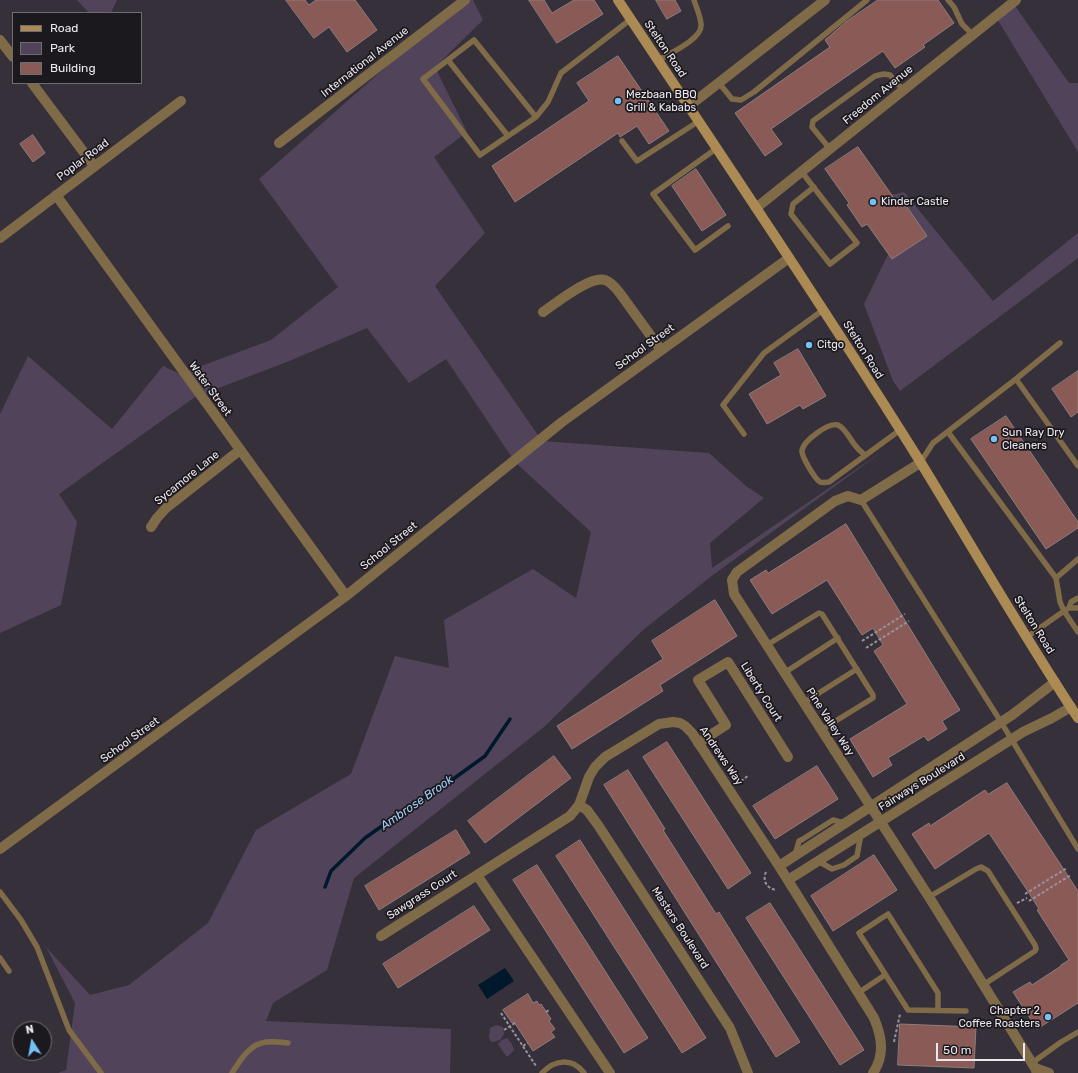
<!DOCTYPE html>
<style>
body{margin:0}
#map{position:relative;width:1078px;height:1073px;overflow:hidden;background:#36303a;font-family:Rubik,sans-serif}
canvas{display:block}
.legend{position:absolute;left:12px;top:12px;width:130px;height:72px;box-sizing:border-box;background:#1c191e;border:1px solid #6f6c72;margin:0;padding:5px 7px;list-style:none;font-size:12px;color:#ece8ef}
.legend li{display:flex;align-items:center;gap:8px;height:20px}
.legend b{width:20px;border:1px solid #6f6c72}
.north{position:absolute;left:12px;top:1021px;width:40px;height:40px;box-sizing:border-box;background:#1c191e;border:1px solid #6f6c72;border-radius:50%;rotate:349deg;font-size:11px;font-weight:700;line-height:16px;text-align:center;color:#ece8ef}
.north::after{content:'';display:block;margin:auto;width:14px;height:18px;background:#73c1f6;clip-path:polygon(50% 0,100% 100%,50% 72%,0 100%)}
.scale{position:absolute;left:936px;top:1043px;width:89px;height:18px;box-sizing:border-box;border:2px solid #ece8ef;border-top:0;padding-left:5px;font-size:12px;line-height:14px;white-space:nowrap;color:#ece8ef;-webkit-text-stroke:3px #1c191e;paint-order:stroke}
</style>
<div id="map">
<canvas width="1078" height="1073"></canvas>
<ul class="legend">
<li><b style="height:5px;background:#ab8a53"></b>Road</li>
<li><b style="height:11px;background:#51445a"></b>Park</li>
<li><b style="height:11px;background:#895a56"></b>Building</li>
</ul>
<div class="north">N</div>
<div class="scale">50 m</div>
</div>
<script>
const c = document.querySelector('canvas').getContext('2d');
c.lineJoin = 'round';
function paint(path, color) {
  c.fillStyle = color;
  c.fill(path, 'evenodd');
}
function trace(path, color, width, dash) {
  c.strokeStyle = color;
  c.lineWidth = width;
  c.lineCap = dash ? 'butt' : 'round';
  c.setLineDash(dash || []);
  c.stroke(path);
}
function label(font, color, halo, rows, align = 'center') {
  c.font = font + ' Rubik,sans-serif';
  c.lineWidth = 3.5;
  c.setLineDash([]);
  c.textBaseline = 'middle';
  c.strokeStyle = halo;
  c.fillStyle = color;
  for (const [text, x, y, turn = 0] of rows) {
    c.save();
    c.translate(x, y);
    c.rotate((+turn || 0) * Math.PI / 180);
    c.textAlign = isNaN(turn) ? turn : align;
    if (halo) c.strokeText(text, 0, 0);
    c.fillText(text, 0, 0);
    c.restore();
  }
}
paint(new Path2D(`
 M77,0H117L111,13H89Z
 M462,0H473L483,20L435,67L467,132L434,157L485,233L435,286L542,441L709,453L746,486L764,498L710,543L712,568L886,449L713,575L643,630L544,727L354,878L327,970L273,1003L266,1021L451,1029L450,1073H58L66,1070L75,1003L46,947L90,995L129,985L208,923L256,830L351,774L395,656L449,668L444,620L533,569L576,598L591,532L515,462L446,359L409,383L367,328L287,362L195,397L59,494L77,522L61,605L0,633V414L28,356L112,429L163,366L180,374L271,340L338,287L259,179Z
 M1013,3L1069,83H1078V152L996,17Z
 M904,192L993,301L1078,233V258L900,391L893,381L864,304L895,240L886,196Z
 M496,1025L503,1027L504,1034L500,1040L493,1042L490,1041L489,1037L490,1028Z
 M507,1038L512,1044L514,1050L508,1056H506L498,1044L502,1040Z`), '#51445a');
paint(new Path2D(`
 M505,968L514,981L487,999L478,985Z`), '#00182b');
trace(new Path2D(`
 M325,887L331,871L365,838L416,802L445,785L485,756L510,719`), '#00182b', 3.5);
const building = new Path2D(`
 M286,0H305L309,5L316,0H355L377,30L347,52L329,27L314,38Z
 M529,0H544L552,13L574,0H594L603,14L557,43Z
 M656,0H675L681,11L667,19Z
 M878,0H938L954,23L923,45L925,47L895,68L883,51L771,129L782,144L765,156L735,113L830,47L825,40L847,21Z
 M618,56L669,131L649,144L637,126L620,137L618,133L515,202L492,166L589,101L577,83Z
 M33,135L45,153L33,162L20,144Z
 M858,147L896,201L897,200L901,207L905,204L927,236L892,259L867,224L862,227L847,205L849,203L825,169Z
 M696,169L726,215L702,231L672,186Z
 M798,349L826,396L803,409L800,405L767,424L749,394L781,375L774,363Z
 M1078,371V412L1071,417L1052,389Z
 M1006,416L1078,522V528L1046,549L971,439Z
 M846,524L960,710L942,721L947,729L928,741L924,736L888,758L892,765L873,777L850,739L907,704L874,651L883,645L873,628L862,635L827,580L772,614L750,580L766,570L768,573Z
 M715,600L737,636L660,685L663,691L572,749L557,726L663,659L652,641Z
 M667,742L751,873L728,889L643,757Z
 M554,756L571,778L485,843L468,821Z
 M817,766L838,799L775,839L753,806Z
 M628,770L665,829L663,830L716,914L719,912L800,1042L776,1057L739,998L604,785Z
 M1007,783L1078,891V1003L1037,1029L1013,992L1030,982L1032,985L1061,966V965L1069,960L1037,910L1039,909L1027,890L989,833L935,869L912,834L929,823L930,826L985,790L988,794Z
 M456,830L470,853L379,910L365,886Z
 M580,840L706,1038L682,1053L556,856Z
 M874,855L897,890L833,931L811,896Z
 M537,865L648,1038L624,1053L513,880Z
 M770,903L864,1050L840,1065L746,918Z
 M474,906L490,930L398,988L383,964Z
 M528,994L533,1003L537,1001L539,1005L541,1004L551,1019L549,1021L555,1029L551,1032L555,1037L533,1051L514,1022L512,1023L503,1010Z
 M900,1024L976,1027L974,1068L898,1065Z`);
paint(building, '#895a56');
trace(building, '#8d7d7c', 1);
trace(new Path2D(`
 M862,641L905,614
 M866,648L909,621
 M737,784L749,775
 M766,872C762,881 767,889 777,890
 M1025,894L1067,868
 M1029,901L1071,875
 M1017,903L1027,898
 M546,1012L549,1010
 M501,1013L536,1066
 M504,1030L515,1023
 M894,1042L900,1014
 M523,1046L528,1043`), '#98939c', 2, [3, 2]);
trace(new Path2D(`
 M948,0L954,7L962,24L973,35
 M448,60L508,136
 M659,60C670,53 702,39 701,25C701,17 696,7 694,0
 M719,83L732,99L741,100L754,92L867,0
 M536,117L474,40L423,79L480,155L536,117L548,102L561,73L631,19
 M622,141L637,161L699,121
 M717,148L653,194L695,250L728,226
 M830,149L812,127L813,121L875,76L884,74L890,75L903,90
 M801,171L857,243L830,264L791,214L793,204L814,187
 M1016,379L1078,466
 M948,432L1056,578
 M744,434L723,405L764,353L823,310
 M865,455C861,452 857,448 854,444C850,439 845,428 838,425C828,422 804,441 802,450C801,456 815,479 820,482C823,483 826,482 829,482L900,430
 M920,463L933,443L1016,379L1060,343
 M861,500L1001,722L1078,849
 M1069,608L1071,602L1078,598
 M1078,608H1069L1064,611L1078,632
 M1027,637L1064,611L1060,602L1056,578L1078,559
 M767,645L819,613L822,614L873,695V698L821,730
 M784,673L838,638
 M803,703L857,669
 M795,855L799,841L803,839L833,820L844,823
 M818,861L832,869L844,865L857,856L861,834
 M0,892L21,920L37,947L69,1030L101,1073
 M929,897L976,869L981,867L988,871L1035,945L1036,949L1035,951L983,985
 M0,958L9,971
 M858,993L885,975
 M938,1010V993L888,914L859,933L908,1010L966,1011
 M1032,1063L1061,1042L1078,1032
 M232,1073C240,1061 249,1044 266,1042C273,1041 280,1042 288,1043
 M542,1073C554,1060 572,1057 584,1073`), '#806b49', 5.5);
trace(new Path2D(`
 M0,40L13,57
 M32,83L94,166
 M689,106L825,0
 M279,143L465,0
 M56,195L346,596
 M756,208L1016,0
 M0,238L181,101
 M543,312C555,304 590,275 605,280C611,282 615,287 619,292L661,350
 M920,463L861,500L848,496L835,501L737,572L732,580L734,594L929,897L1035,1068L1037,1073
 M151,527L157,518L166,508L240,450
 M698,743L726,725L698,680L728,662L788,757
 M579,805L587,810L598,825L730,1028L748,1073
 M0,849L346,596L562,422L789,258
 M779,866L1012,715L1055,682
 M477,875L610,1073
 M788,880L1023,732L1052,718L1071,707
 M381,936L570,816L579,805L589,777L595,767L605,757L659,724L673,722L680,723L685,726L692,733L779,866L874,1018C882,1037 885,1055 873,1073
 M1035,1068L1049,1073`), '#806b49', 10);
trace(new Path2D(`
 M618,0C720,154 823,306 921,463C973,548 1023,635 1078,718`), '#ab8a53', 10);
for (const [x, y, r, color] of [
 [618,101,4,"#73c1f6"],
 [873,202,4,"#73c1f6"],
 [809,345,4,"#73c1f6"],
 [994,439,4,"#73c1f6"],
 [1048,1017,4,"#73c1f6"]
]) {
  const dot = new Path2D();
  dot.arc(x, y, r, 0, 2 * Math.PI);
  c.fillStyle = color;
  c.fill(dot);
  trace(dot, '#1c191e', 1.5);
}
label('11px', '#ece8ef', '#1c191e', [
 ["Stelton Road",665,49,56],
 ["International Avenue",365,62,-38],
 ["Freedom Avenue",878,95,-39],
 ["Poplar Road",83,160,-37],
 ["School Street",645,347,-36],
 ["Stelton Road",863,350,58],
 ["Water Street",210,389,54],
 ["Sycamore Lane",187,478,-39],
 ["School Street",389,546,-39],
 ["Stelton Road",1034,625,58],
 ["Liberty Court",761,692,58],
 ["Pine Valley Way",830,722,57],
 ["School Street",130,740,-36],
 ["Andrews Way",721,756,56],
 ["Fairways Boulevard",922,782,-32],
 ["Sawgrass Court",422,895,-33],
 ["Masters Boulevard",680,928,57]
]);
label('11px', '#ece8ef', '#1c191e', [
 ["Mezbaan BBQ",626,95],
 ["Grill & Kababs",626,108],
 ["Kinder Castle",881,202],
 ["Citgo",817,345],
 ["Sun Ray Dry",1002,433],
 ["Cleaners",1002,446],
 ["Chapter 2",1040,1011,"right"],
 ["Coffee Roasters",1040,1024,"right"]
], 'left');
label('italic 12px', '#a0cef6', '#1c191e', [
 ["Ambrose Brook",417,803,-35]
]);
</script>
